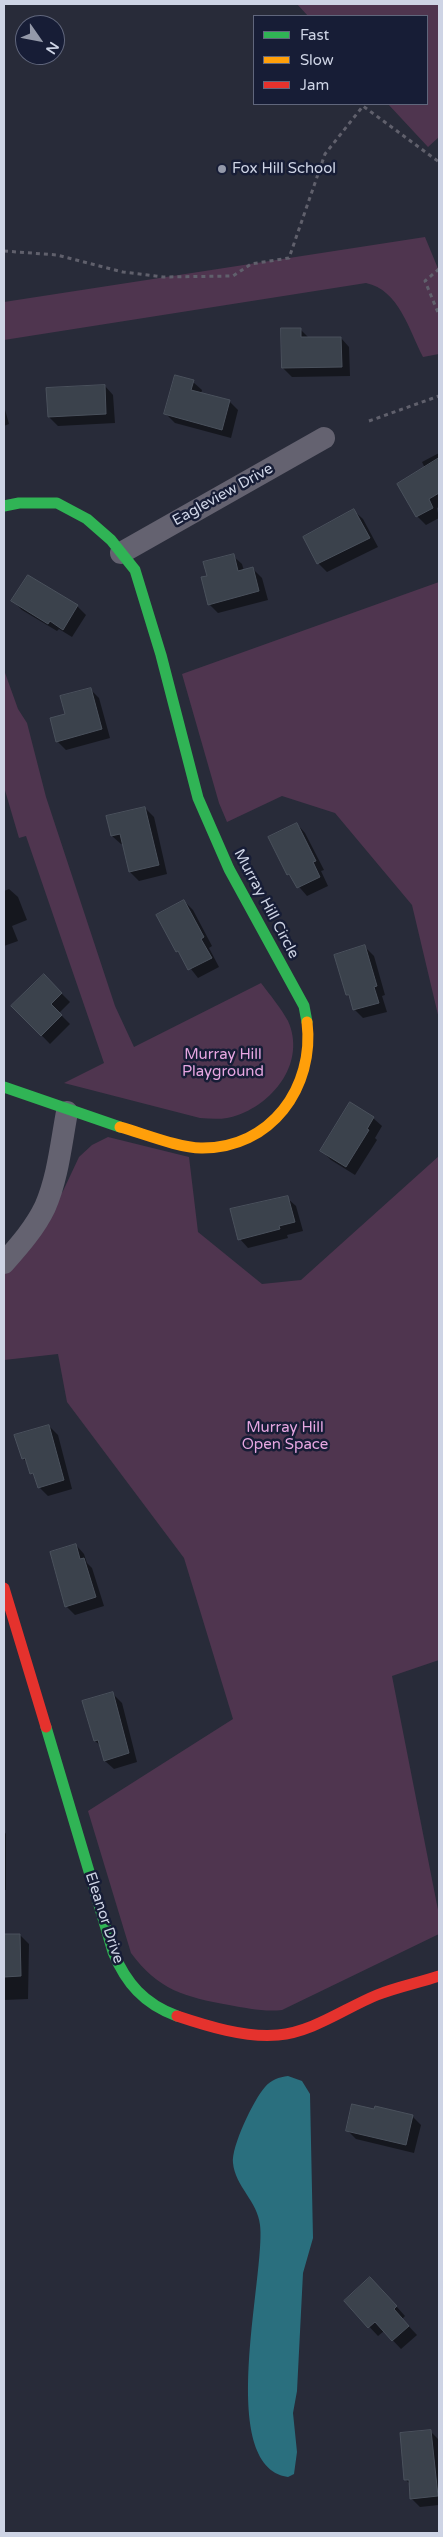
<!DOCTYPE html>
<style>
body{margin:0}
#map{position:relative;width:443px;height:2537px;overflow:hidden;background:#282b39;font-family:"Varela Round",sans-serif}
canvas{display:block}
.frame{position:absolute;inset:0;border:5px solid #ced4e5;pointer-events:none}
.legend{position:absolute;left:253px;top:15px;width:175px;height:90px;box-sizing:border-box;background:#171d36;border:1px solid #60667c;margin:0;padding:6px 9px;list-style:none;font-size:15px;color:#ced4e5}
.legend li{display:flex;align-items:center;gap:10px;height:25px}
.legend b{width:25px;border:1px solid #60667c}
.north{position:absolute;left:15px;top:15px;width:50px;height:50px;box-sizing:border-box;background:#171d36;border:1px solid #60667c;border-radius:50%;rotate:123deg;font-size:14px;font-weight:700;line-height:20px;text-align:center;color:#ced4e5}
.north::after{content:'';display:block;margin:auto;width:18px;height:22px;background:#9499a9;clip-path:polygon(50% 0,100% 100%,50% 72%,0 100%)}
</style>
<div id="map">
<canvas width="443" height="2537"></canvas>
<div class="frame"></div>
<ul class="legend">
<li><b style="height:6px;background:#30b455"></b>Fast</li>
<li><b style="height:6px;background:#ff9f0a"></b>Slow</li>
<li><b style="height:6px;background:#e5322d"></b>Jam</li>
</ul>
<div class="north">N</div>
</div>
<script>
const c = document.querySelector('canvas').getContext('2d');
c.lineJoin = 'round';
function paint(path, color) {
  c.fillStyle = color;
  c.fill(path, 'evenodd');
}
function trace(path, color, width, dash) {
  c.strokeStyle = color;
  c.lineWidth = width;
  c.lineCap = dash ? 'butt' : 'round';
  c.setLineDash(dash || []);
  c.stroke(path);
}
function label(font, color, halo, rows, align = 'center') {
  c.font = font + ' "Varela Round",sans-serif';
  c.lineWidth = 5;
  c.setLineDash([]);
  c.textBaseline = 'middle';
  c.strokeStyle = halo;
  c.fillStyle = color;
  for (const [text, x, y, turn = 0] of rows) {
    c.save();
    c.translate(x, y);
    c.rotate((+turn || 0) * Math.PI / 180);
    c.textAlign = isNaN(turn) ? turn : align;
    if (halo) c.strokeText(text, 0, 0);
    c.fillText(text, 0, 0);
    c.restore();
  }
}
paint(new Path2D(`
 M297,4H439V137L428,147L388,104H427V16H308Z
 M425,237L439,271V354L423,357C409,330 399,290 366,283L4,340V302Z
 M439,582V1019L412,905L335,813L282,796L227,822L219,803L182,674Z
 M4,670L18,709L27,723L46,797L115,1006L134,1047L261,983C270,995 281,1008 288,1021C306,1061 275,1102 238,1115C226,1120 213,1119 200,1118L64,1083L104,1063L26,836L19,838L4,787Z
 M108,1137L189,1157L198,1232L262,1284L301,1280L439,1156V1660L392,1676L439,1915V1934L282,2010C264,2012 246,2008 229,2005C185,1997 158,1990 131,1953L88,1811L233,1719L184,1558L67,1402L58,1354L4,1360V1274L63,1191L79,1157L92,1145Z`), '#4f354f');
paint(new Path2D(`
 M288,2076L302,2081L310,2094L313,2238L303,2273L297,2391L293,2413L297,2452L294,2474L288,2477C215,2466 266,2274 260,2225C258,2202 235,2186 233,2163C231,2147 254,2099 265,2087C271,2080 279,2077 288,2076Z`), '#2a6f7e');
paint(new Path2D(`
 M300,329L310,339L341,338L349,347L350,376L292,377L283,368Z
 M193,382L202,390L201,394L229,401L238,410L231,438L175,423L166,414Z
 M105,386L113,395L115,423L58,426L49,417Z
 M4,406L9,424L4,426Z
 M439,453V507L437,508L439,518L426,525L417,516L425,468L422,462Z
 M354,511L363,519L378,547L327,572L318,563Z
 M233,556L242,564L244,571L253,569L262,578L268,600L218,613L209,604V577Z
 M13,601L77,606L86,615L72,637L59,629L57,631L22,610Z
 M90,689L99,698L110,738L66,750L57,741L66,715Z
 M145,808L154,817L167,874L139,881L130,872L124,844H121L112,836Z
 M297,824L305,833L324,870L321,871L328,886L307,896L288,874Z
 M9,889L18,897L27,920L12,926L18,941L4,946V891Z
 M184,901L193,910L212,946L209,948L219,967L198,978L177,951Z
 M365,947L374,956L385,995L382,996L387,1012L363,1018L355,1010L351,998L347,995Z
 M44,976L70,1002L59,1013L70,1024L50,1044L13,1006Z
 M373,1118L382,1126L375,1138L377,1140L355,1175L331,1160L322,1151Z
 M287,1198L296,1206L303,1231L287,1235L288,1238L248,1248L240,1239Z
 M49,1426L58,1435L72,1489L48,1496L39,1487L28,1464L23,1458Z
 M76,1545L84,1554L87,1563L92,1568L104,1606L75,1615L66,1606Z
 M113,1694L122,1703L137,1762L114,1769L105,1761L101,1746L95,1741Z
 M4,1831L6,1834V1890H4Z
 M20,1935L29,1944L28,1999L4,2000V1936Z
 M412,2116L421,2125L414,2153L356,2139L347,2130Z
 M379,2287L405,2316L402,2319L417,2335L401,2349L384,2331L378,2336L345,2301Z
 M431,2432L439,2440V2505L420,2507L411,2498L410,2484L406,2480Z`), '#0007');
const building = new Path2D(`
 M281,328H301V337H341L342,367L282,368Z
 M175,375L194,380L191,390L230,400L222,430L164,414Z
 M105,385L106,414L48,417L46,388Z
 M439,458V493L429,499L433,508L416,517L397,484Z
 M354,509L370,538L317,564L303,537Z
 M234,554L238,571L253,567L259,591L208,605L201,577L207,576L203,562Z
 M28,575L78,605L63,630L50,621L48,624L11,601Z
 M91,688L102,729L56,742L50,718L65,714L60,696Z
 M145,807L159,865L129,872L120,834L111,836L106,816Z
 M297,823L316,861L313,862L320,877L297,888L289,874L287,875L268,837Z
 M184,900L204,937L201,939L212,958L188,970L178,951L176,952L156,915Z
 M365,945L377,986L374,987L379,1003L353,1010L349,995H346L334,955Z
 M44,974L62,993L51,1004L62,1015L41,1036L11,1006Z
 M350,1102L374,1117L367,1129L369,1130L346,1167L320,1151Z
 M288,1196L295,1222L279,1226L280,1229L238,1240L230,1209Z
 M49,1425L64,1480L38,1488L33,1473L30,1474L25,1458L22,1459L14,1435Z
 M76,1544L80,1559L84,1558L96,1597L65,1607L50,1552Z
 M113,1692L129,1753L104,1761L98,1740L94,1741L82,1701Z
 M4,1934H20L21,1976L4,1977Z
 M352,2104L374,2109L375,2106L413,2115L406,2145L346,2131Z
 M370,2277L397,2306L394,2309L409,2326L392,2341L375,2322L368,2328L344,2301Z
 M431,2430L438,2496L410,2499L409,2480H404L400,2433Z`);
paint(building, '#3b424c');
trace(building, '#4a515c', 1);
trace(new Path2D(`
 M4,251L57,255L123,272L163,277L233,276L251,264L289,258L325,154L363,106L439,162
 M439,269L425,281L439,315
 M369,421L439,396`), '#60606c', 3, [4, 4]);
trace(new Path2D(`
 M121,553L324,438
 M4,1263C19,1246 35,1228 45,1207C58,1177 61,1144 67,1112`), '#646270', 22);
trace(new Path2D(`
 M4,506L19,503H57L87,519L111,540L135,570L161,655L198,798L229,869L304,1006L307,1022
 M4,1087L120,1127
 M46,1727L113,1952C126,1983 144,2004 177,2016`), '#30b455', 11);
trace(new Path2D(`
 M120,1127C142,1133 179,1148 201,1148C271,1149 315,1087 307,1022`), '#ff9f0a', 11);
trace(new Path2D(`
 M4,1588L46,1727
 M177,2016C207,2026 245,2038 278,2035C313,2032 345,2008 377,1995C397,1987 418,1983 439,1976`), '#e5322d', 11);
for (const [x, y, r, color] of [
 [222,169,5,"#9499a9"]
]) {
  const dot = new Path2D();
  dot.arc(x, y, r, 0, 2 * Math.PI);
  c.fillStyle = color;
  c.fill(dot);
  trace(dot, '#171d36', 2);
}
label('15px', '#ced4e5', '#171d36', [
 ["Fox Hill School",232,169]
], 'left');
label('15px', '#ced4e5', '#171d36', [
 ["Eagleview Drive",223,495,-29],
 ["Murray Hill Circle",266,904,62],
 ["Eleanor Drive",104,1918,72]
]);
label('15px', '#e6a6e1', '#171d36', [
 ["Murray Hill",223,1055],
 ["Playground",223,1072],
 ["Murray Hill",285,1428],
 ["Open Space",285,1445]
]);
</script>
